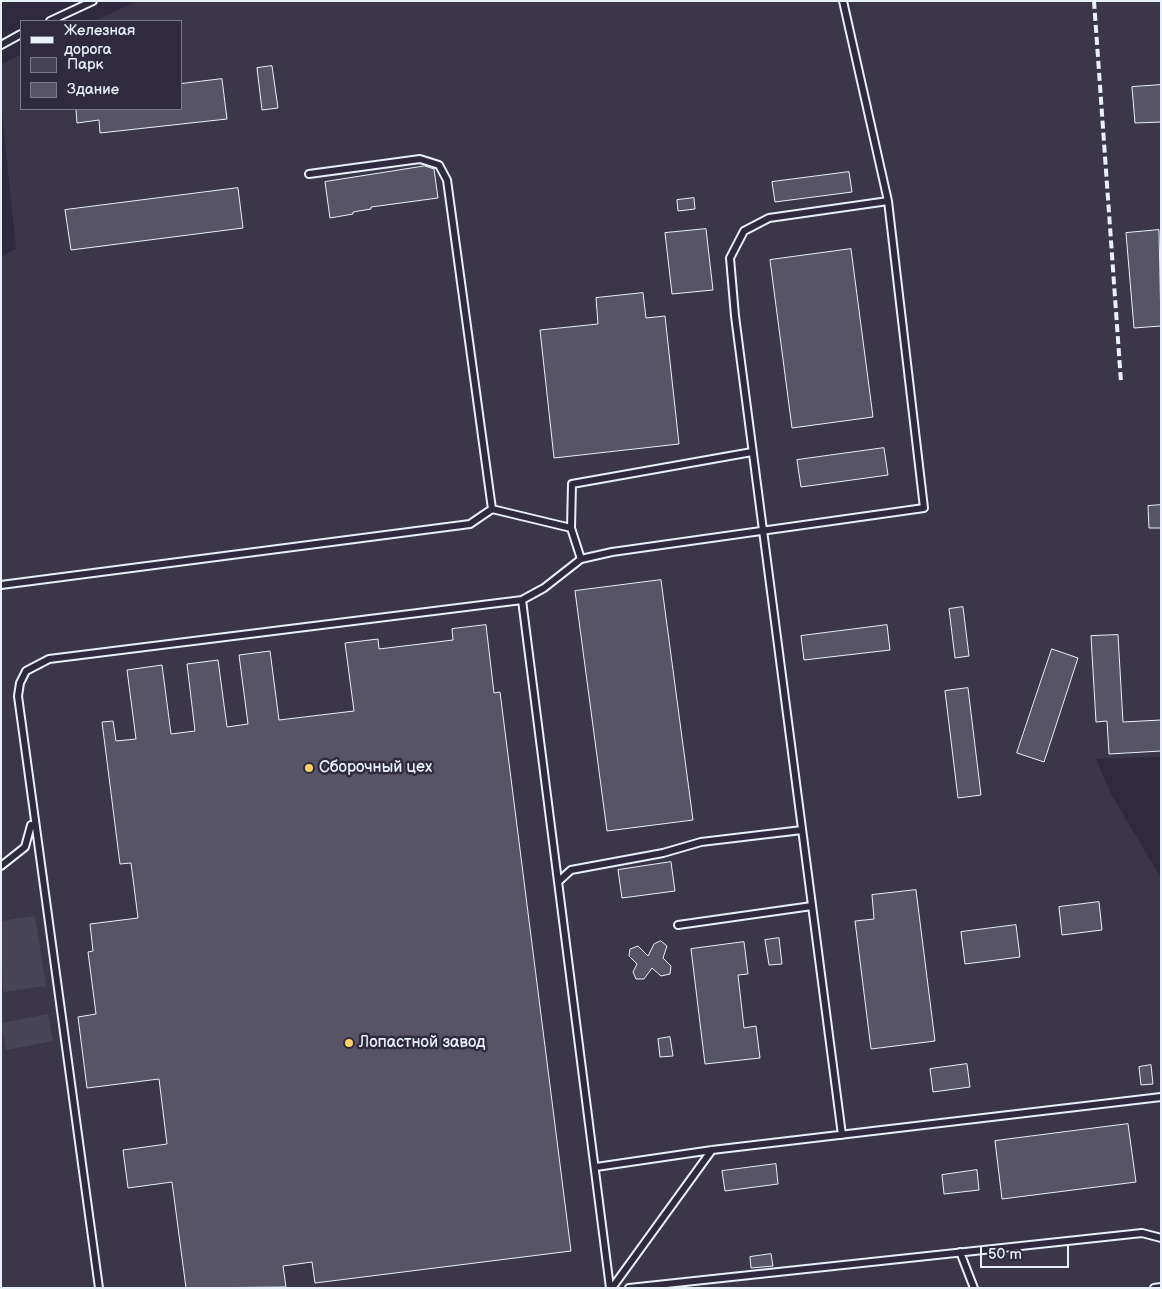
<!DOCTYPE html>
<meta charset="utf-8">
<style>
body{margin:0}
#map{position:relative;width:1162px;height:1289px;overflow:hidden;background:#2f2a3d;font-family:"Balsamiq Sans",sans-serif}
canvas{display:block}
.frame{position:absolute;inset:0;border:2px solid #e8f1f8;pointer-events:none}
.legend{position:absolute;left:20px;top:20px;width:162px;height:90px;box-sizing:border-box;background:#2f2a3d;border:1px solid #797a88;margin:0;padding:6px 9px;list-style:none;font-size:15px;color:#e8f1f8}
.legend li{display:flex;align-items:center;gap:10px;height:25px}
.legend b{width:25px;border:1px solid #797a88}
.scale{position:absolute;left:980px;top:1246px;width:89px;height:22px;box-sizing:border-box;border:2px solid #e8f1f8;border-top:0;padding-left:6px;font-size:15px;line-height:18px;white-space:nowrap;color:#e8f1f8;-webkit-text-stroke:4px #2f2a3d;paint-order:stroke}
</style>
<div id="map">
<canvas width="1162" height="1289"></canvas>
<div class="frame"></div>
<ul class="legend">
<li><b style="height:6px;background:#e8f1f8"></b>Железная дорога</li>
<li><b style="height:14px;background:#464455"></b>Парк</li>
<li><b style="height:14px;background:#575565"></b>Здание</li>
</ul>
<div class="scale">50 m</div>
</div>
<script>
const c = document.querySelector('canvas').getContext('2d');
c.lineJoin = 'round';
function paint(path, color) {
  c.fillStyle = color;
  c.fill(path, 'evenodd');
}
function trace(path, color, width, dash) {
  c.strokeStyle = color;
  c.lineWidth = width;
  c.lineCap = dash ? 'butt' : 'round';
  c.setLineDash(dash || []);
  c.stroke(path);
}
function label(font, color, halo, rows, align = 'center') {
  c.font = font + ' "Balsamiq Sans",sans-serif';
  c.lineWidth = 5;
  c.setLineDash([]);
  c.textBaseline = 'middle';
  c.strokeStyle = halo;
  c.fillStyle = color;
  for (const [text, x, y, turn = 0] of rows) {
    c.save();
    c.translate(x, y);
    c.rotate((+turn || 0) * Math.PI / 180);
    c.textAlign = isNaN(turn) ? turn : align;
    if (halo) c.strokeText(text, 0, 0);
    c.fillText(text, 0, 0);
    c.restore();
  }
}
paint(new Path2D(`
 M138,1H1161V757L1096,759L1111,794L1161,878V1288H1V257L16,249L1,103V64L21,55V109H181V21H94Z`), '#3b3749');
paint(new Path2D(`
 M35,916L46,986L3,992L1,921Z
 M48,1014L53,1041L6,1050L1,1023Z`), '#464455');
const building = new Path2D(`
 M272,66L278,108L262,110L257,68Z
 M222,79L227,119L100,133L99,120L77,123L76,109H181V84Z
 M1161,85V122L1135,123L1132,87Z
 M425,166L434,169L438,198L371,207V209L353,212V214L330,218L325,182Z
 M849,172L852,192L775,202L772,182Z
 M238,188L243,228L71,250L65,210Z
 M694,198L695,209L678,211L677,200Z
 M706,229L713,290L672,294L665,233Z
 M1159,230L1161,326L1134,328L1126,233Z
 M851,249L873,417L792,428L770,260Z
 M643,293L646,318L665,316L679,444L554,458L540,330L598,324L596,298Z
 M884,448L888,475L801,487L797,460Z
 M1161,505V528H1149L1148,506Z
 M661,580L693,820L607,831L575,591Z
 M963,607L969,656L955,658L949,609Z
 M486,625L494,693L500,692L571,1251L315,1283L312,1262L283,1266L286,1287L186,1288L172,1182L128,1188L123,1150L167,1144L159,1079L87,1088L78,1017L96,1014L88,952L93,951L90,924L138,918L131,863L120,864L102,722L113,721L116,741L136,739L127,670L162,665L171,734L195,731L187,664L218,660L227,727L248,724L239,655L270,651L279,720L354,711L345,643L378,639L379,649L453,640L452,629Z
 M887,625L890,650L804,660L801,636Z
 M1118,635L1123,722L1161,720V751L1109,754L1107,721L1096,722L1091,636Z
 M1052,649L1078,658L1044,762L1017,753Z
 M968,688L981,795L958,798L945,691Z
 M671,862L675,891L622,898L618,870Z
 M916,890L935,1041L871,1049L855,921L874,919L872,895Z
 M1099,902L1102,930L1062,935L1059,907Z
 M1016,925L1020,957L965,964L961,932Z
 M779,938L782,964L769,965L765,940Z
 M661,941L667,946L663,958L671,966L670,974L661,976L652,968L644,979H636L633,972L637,964L629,956L630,949L638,946L648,956L654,944Z
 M744,942L748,974L738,975L744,1028L756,1026L760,1058L705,1064L691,949Z
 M670,1037L673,1056L660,1057L658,1039Z
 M967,1064L970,1087L933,1092L930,1069Z
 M1151,1065L1153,1084L1141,1085L1139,1067Z
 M1128,1124L1136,1182L1002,1199L995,1141Z
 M776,1164L778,1184L725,1191L722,1171Z
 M977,1170L979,1190L944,1194L942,1175Z
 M771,1254L773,1266L751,1268L750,1257Z`);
paint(building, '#575565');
trace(building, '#e8f1f8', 1);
const service = new Path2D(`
 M50,21L93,1
 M1,45L21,34
 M309,174L420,159L439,165L447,180L492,509
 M571,528L572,484L752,452
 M1,585L470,524L492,509L571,528L581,559
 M522,600L610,1288
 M1,866L25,847L31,825
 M559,881L571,870L663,853L701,842L802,830
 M678,925L812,906
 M842,1135L735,316L730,258L744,231L769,218L888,201
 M596,1167L712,1150L1161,1097
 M960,1252L974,1288
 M99,1288L18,696L20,683L26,671L49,659L522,600L544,588L581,559L612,552L924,508L888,201L843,1
 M612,1288L712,1150
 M629,1288L1142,1233L1161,1238
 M1154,1288L1161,1287`);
trace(service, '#e8f1f8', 10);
trace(service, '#2f2a3d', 6);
trace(new Path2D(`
 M1094,1L1121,382`), '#e8f1f8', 4, [8, 4]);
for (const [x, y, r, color] of [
 [309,768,5,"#ffd166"],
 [349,1043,5,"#ffd166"]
]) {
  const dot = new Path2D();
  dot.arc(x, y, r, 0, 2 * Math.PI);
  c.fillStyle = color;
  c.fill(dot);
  trace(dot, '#2f2a3d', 2);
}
label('16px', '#e8f1f8', '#2f2a3d', [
 ["Сборочный цех",319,768],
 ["Лопастной завод",359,1043]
], 'left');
</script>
